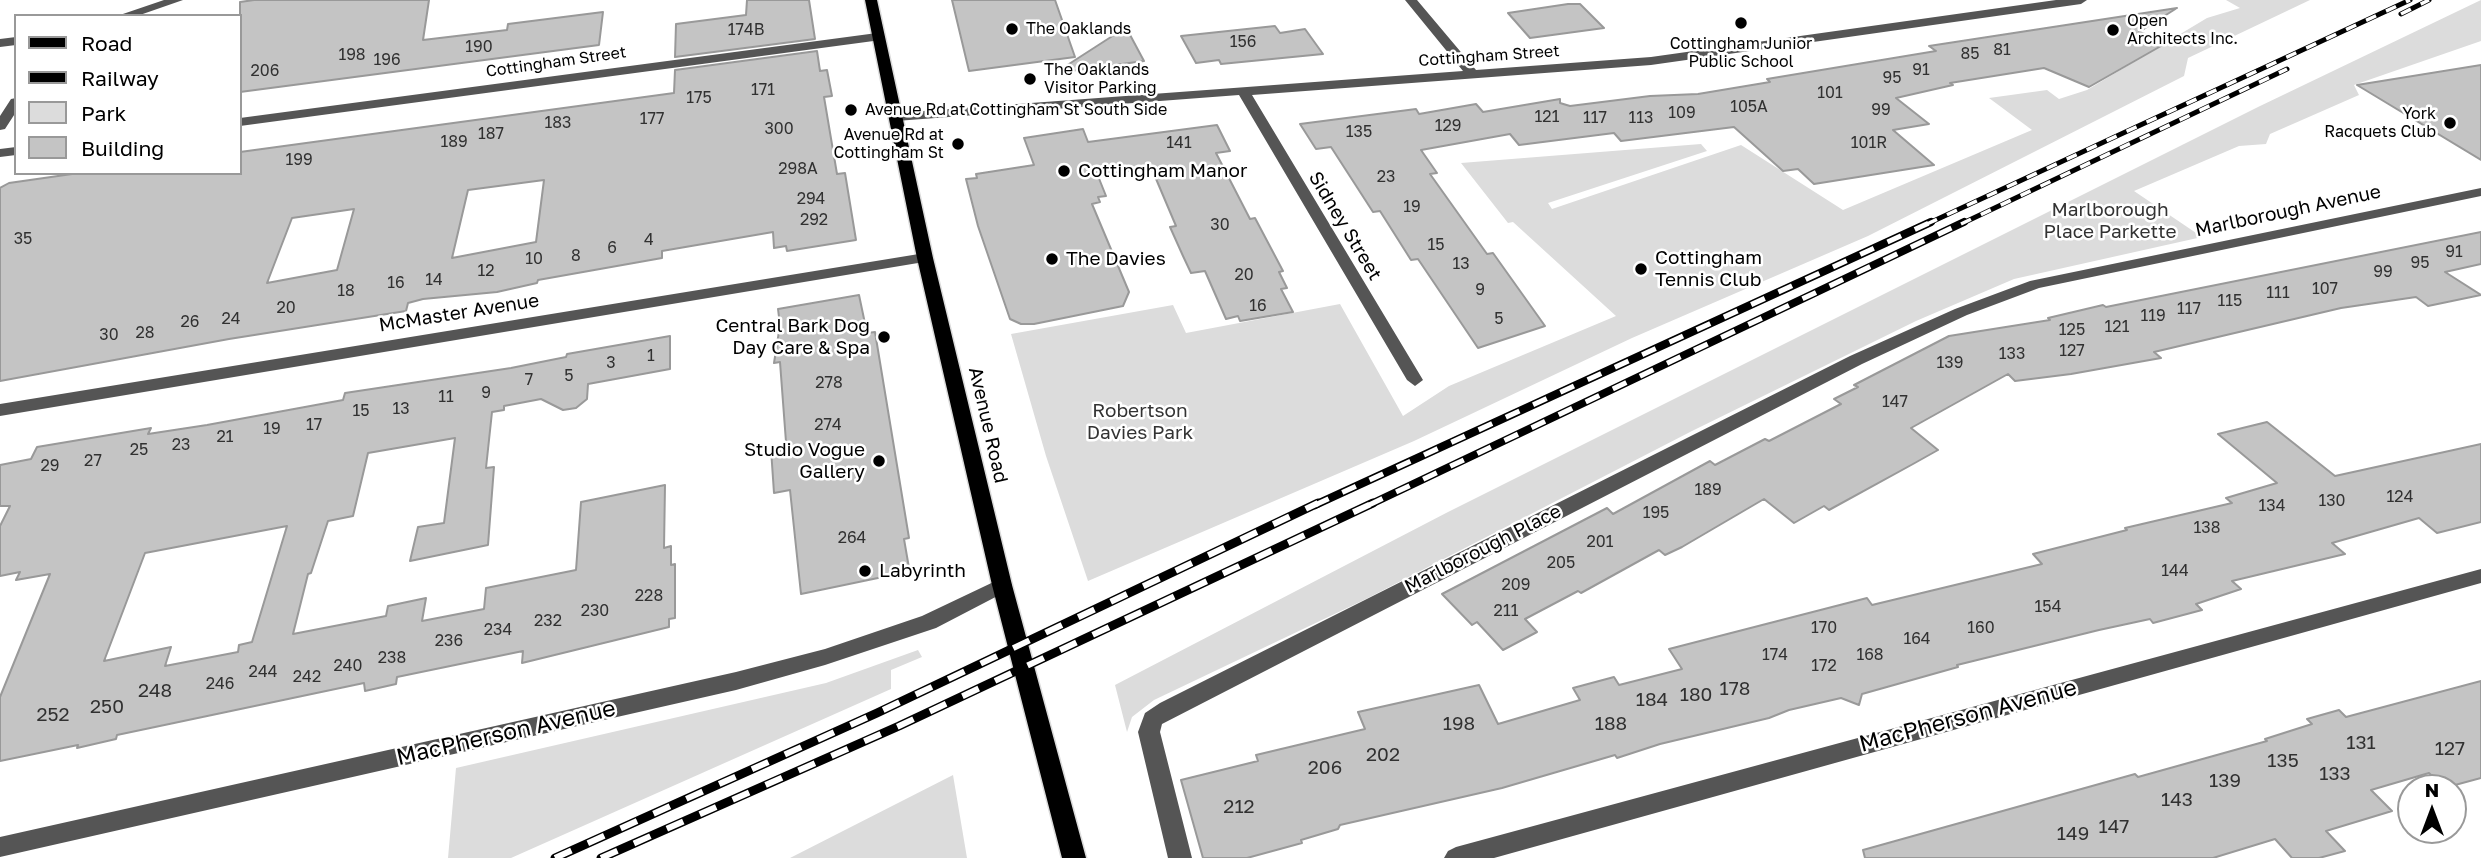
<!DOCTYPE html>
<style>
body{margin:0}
#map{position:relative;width:2481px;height:858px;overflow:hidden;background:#fff;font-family:"Golos Text",sans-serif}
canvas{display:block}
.legend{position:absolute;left:14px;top:14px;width:228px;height:161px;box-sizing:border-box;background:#fff;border:2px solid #999;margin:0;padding:9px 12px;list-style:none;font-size:21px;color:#000}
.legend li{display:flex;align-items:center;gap:14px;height:35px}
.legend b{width:35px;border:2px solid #999}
.north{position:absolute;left:2397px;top:774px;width:70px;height:70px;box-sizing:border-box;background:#fff;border:2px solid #999;border-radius:50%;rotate:0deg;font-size:19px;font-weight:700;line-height:28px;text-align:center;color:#000}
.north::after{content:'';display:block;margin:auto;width:24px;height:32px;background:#000;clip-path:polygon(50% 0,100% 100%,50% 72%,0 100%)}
</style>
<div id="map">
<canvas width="2481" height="858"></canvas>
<ul class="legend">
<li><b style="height:9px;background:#000"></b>Road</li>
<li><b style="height:9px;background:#000"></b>Railway</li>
<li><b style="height:19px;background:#dcdcdc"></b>Park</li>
<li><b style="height:19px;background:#c4c4c4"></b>Building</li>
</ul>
<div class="north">N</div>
</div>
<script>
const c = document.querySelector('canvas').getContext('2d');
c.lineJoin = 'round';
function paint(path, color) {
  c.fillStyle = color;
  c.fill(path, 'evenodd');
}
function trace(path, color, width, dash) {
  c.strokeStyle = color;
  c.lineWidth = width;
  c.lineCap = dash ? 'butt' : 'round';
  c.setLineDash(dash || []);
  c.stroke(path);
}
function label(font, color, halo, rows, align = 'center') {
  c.font = font + ' "Golos Text",sans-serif';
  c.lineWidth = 5;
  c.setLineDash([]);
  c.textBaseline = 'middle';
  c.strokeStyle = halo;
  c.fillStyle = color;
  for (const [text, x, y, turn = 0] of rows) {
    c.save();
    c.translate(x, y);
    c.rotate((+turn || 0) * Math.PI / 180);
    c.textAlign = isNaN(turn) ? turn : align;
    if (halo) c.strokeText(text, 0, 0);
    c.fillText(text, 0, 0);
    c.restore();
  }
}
paint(new Path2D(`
 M2226,0H2310L2188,58L2184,76L1868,236L1632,338L1414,441L1088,581L1046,456L1011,334L1173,305L1186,333L1340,304L1403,416L1449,386L1616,316L1513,222L1508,223L1461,163L1701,144L1707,151L1548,203L1552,209L1741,145L1843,210L2032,130L1989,98L2047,90L2059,99L2087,90L2207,18L2240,8Z
 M2481,0V41L2354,85L2359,95L2270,134L2266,144L2239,146L2134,191L2202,237L2014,279L1916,321L1692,431L1366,599L1154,700L1132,717L1127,732L1115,685L1448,512L2258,107Z
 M918,650L922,657L891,670V689L511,858H448L456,768L826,683Z
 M953,775L967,858H790Z`), '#dcdcdc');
const building = new Path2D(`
 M254,0H429L423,40L507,30L508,24L603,12L599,45L240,92V2Z
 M747,0H809L815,39L675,57L676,24L746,15Z
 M952,0H1055L1075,57L969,71Z
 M1568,4H1580L1604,28L1530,38L1508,13Z
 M2177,8L2139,32L2168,42L2089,87L2044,68L1950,83L1953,85L1896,98L1929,124L1893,130L1934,165L1814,184L1798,169L1783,171L1734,127L1621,141L1614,133L1519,145L1510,134L1421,150L1437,173L1430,174L1487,254L1493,253L1545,326L1478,348L1418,259L1411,260L1380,211L1373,212L1331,147L1316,149L1300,124L1416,109L1419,114L1476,104L1483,112L1560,99V103L1570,106L1650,96L1698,94L1770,82L1767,79L1936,51L1929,46Z
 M1275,26L1280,33L1305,29L1323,54L1221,64L1219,60L1196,63L1181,36Z
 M1129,33L1144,61L1055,73L1114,35Z
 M817,51L820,71L827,70L832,96L824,97L837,174L845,173L856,240L787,251L786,246L774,248L773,232L662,251V258L538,280L537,283L497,292L423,299L408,303L406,311L229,339L0,381V188L9,183L79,173H240V152L674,93L675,70ZM544,180L536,242L452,258L468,190ZM354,209L337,270L267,283L292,218Z
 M2481,65V160L2357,85Z
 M1217,125L1230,151L1216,153L1250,219L1255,218L1283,271L1279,272L1287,288L1281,289L1293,312L1240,321L1238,316L1226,319L1205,271L1191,273L1183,256L1170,227L1176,226L1151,167L1098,176L1106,196L1098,197L1100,202L1092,204L1129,292L1123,306L1034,324H1021L1010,319L978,226L966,179L977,178L976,174L1034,165L1024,138L1083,129L1088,142Z
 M2481,232V264L2445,272L2481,295L2428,306L2416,297L2341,308L2154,352L2161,358L2071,374L2015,381L2008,374L1911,428L1938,450L1913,464L1829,510L1824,506L1794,523L1764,499L1682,547L1665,555L1659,550L1581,593L1578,591L1525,619L1537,632L1503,650L1477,622L1472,625L1442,594L1607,508L1613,514L1710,461L1715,465L1765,439L1769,441L1841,404L1834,399L1858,387L1854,385L1949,336L2050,320L2048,318L2103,305L2106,307Z
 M859,295L867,333L875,332L909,538L904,539L909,568L902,569V573L801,594L790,490L774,493L771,449L786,446V442L780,362L774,363L780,325L778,309Z
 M670,336V369L588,384L587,399L576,408L563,410L541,399L504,406V410L492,412L486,468L494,467L488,545L410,561L418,527L444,523L455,438L368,453L353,516L328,521L311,573L308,574L293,634L386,616L388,606L426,598L422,621L484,609L486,588L576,570L581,502L665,485L664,548L671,546V565L675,564V618L669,619V627L522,663L523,651L397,677L396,684L365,691L364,683L117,735L116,739L77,748L78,745L0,761V697L50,574L16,580L20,572L0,576V526L10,506H0V465L31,459L37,447L151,428L148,434L207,425L343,400L345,393L511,368L566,357L567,354ZM287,526L252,642L239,645L238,652L165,666L171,647L104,661L145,553Z
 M2267,422L2335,476L2481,444V522L2437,533L2419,518L2332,543L2345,554L2232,581L2241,589L2196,604L2202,610L2153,623L2150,619L2099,630L1957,665L1958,667L1862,694L1859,705L1841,698L1789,710L1769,718L1660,744L1617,758L1615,755L1502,788L1340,825L1338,829L1301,840L1302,843L1247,858H1203L1181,780L1258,761L1256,755L1365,729L1358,712L1479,685L1498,724L1580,700L1573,688L1614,677L1619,685L1682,669L1669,649L1867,598L1872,605L2042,564L2033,554L2127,530L2125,528L2232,503L2226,498L2277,483L2218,434Z
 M2481,681V778L2444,788L2429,773L2371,790L2392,811L2326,831L2345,851L2319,858H2292L2275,839L2213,858H1865L1863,850L2135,774L2138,777L2267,741L2265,739L2312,724L2307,719L2339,710L2346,717Z`);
paint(building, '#c4c4c4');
trace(building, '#999', 2);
const major = new Path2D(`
 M865,0H877L933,258L1012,585L1086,858H1062L992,585L917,258Z`);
trace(major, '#dbdbdb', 3);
paint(new Path2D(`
 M164,0H183L137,16H117Z
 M1405,0H1417L1476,70L1651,57L2056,0H2087L2081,4L1651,65L1252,95L1423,380L1415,386L1407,380L1239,95L896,121L889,117L896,113L1463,71Z
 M877,33L883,37L881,40L240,126V118Z
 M16,37V45L0,47V39Z
 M16,98V112L5,129L0,130V116L11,99Z
 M16,147V155L0,157V149Z
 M2481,188V196L2039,288L1967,315L1862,364L1162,724L1160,732L1192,858H1168L1138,732L1145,713L1160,703L1850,356L1955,309L2030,281Z
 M925,253L930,255L933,258L930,261L0,416V404Z
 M2481,569V583L1494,858H1444L1448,851L1456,847Z
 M1002,578L1009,580L1012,585L1009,590L936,628L825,665L736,690L0,857V837L736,672L825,649L922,616Z`), '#555');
paint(major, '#000');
const railFar2 = new Path2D(`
 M2401,14L2429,0
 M1927,224L2410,0
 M1961,224L2287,69`);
const railFar1 = new Path2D(`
 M1315,505L1931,222
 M1369,505L1964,222`);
const rail = new Path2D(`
 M555,858L877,713L1318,503
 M601,858L899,726L1373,503`);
trace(railFar2, '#000', 5);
trace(railFar1, '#000', 8);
trace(rail, '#000', 9);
trace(railFar2, '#fff', 3.5, [11]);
trace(railFar1, '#fff', 5, [15]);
trace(rail, '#fff', 6, [18]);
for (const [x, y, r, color] of [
 [1741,23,7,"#000"],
 [1012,29,7,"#000"],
 [2113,30,7,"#000"],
 [1030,79,7,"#000"],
 [851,110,7,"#000"],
 [2450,123,7,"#000"],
 [958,144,7,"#000"],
 [1064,171,7,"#000"],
 [1052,259,7,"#000"],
 [1641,269,7,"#000"],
 [884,337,7,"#000"],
 [879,461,7,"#000"],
 [865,571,7,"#000"]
]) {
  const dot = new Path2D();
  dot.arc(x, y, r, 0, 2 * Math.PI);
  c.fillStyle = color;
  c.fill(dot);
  trace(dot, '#fff', 2.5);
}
label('16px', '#000', '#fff', [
 ["Open",2127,21],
 ["Architects Inc.",2127,39],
 ["The Oaklands",1026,29],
 ["Cottingham Junior",1741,44,"center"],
 ["Public School",1741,62,"center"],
 ["The Oaklands",1044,70],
 ["Visitor Parking",1044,88],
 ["Avenue Rd at Cottingham St South Side",865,110],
 ["York",2436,114,"right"],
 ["Racquets Club",2436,132,"right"],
 ["Avenue Rd at",944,135,"right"],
 ["Cottingham St",944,153,"right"]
], 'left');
label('16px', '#313131', null, [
 ["174B",746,30],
 ["156",1243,42],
 ["190",479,47],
 ["81",2002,50],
 ["85",1970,54],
 ["198",352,55],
 ["196",387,60],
 ["91",1921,70],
 ["206",265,71],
 ["95",1892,78],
 ["171",763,90],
 ["101",1830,93],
 ["175",699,98],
 ["105A",1749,107],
 ["99",1881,110],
 ["109",1682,113],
 ["121",1547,117],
 ["117",1595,118],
 ["113",1641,118],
 ["177",652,119],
 ["183",558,123],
 ["129",1448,126],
 ["300",779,129],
 ["135",1359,132],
 ["187",491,134],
 ["189",454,142],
 ["141",1179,143],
 ["101R",1869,143],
 ["199",299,160],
 ["298A",798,169],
 ["23",1386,177],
 ["294",811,199],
 ["19",1412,207],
 ["292",814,220],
 ["30",1220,225],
 ["35",23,239],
 ["4",649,240],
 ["15",1436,245],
 ["6",612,248],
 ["91",2454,252],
 ["8",576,256],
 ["10",534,259],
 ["95",2420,263],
 ["13",1461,264],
 ["12",486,271],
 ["99",2383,272],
 ["20",1244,275],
 ["14",434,280],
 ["16",396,283],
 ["107",2325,289],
 ["9",1480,290],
 ["18",346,291],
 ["111",2278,293],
 ["115",2230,301],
 ["16",1258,306],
 ["20",286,308],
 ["117",2189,309],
 ["119",2153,316],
 ["24",231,319],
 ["5",1499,319],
 ["26",190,322],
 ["121",2117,327],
 ["125",2072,330],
 ["28",145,333],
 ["30",109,335],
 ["127",2072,351],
 ["133",2012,354],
 ["1",651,356],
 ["3",611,363],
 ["139",1950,363],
 ["5",569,376],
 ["7",529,380],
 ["278",829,383],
 ["9",486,393],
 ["11",446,397],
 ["147",1895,402],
 ["13",401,409],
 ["15",361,411],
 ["17",314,425],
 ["274",828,425],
 ["19",272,429],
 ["21",225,437],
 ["23",181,445],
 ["25",139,450],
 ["27",93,461],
 ["29",50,466],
 ["189",1708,490],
 ["124",2400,497],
 ["130",2332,501],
 ["134",2272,506],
 ["195",1656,513],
 ["138",2207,528],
 ["264",852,538],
 ["201",1600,542],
 ["205",1561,563],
 ["144",2175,571],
 ["209",1516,585],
 ["228",649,596],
 ["154",2048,607],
 ["230",595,611],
 ["211",1506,611],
 ["232",548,621],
 ["170",1824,628],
 ["160",1981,628],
 ["234",498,630],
 ["164",1917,639],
 ["236",449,641],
 ["174",1775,655],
 ["168",1870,655],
 ["238",392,658],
 ["240",348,666],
 ["172",1824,666],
 ["244",263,672],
 ["242",307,677],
 ["246",220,684]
]);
label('16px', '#000', '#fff', [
 ["Cottingham Street",1489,56,-4],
 ["Cottingham Street",556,62,-8]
]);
label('19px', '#000', '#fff', [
 ["Cottingham Manor",1078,171],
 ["Cottingham",1655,258],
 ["Tennis Club",1655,280],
 ["The Davies",1066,259],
 ["Central Bark Dog",870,326,"right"],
 ["Day Care & Spa",870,348,"right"],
 ["Studio Vogue",865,450,"right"],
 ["Gallery",865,472,"right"],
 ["Labyrinth",879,571]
], 'left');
label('19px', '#333', '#fff', [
 ["Marlborough",2110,210],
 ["Place Parkette",2110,232],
 ["Robertson",1140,411],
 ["Davies Park",1140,433]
]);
label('19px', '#000', '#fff', [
 ["Marlborough Avenue",2288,211,-12],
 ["Sidney Street",1345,226,59],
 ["McMaster Avenue",459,313,-9],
 ["Avenue Road",988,425,77],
 ["Marlborough Place",1483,549,-27]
]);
label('19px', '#313131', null, [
 ["178",1735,689],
 ["248",155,691],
 ["180",1696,695],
 ["184",1652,700],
 ["250",107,707],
 ["252",53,715],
 ["198",1459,724],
 ["188",1611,724],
 ["131",2361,743],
 ["127",2450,749],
 ["202",1383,755],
 ["135",2283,761],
 ["206",1325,768],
 ["133",2335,774],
 ["139",2225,781],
 ["143",2177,800],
 ["212",1239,807],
 ["147",2114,827],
 ["149",2073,834]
]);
label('23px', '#000', '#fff', [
 ["MacPherson Avenue",1968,716,-15],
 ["MacPherson Avenue",506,733,-13]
]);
</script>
